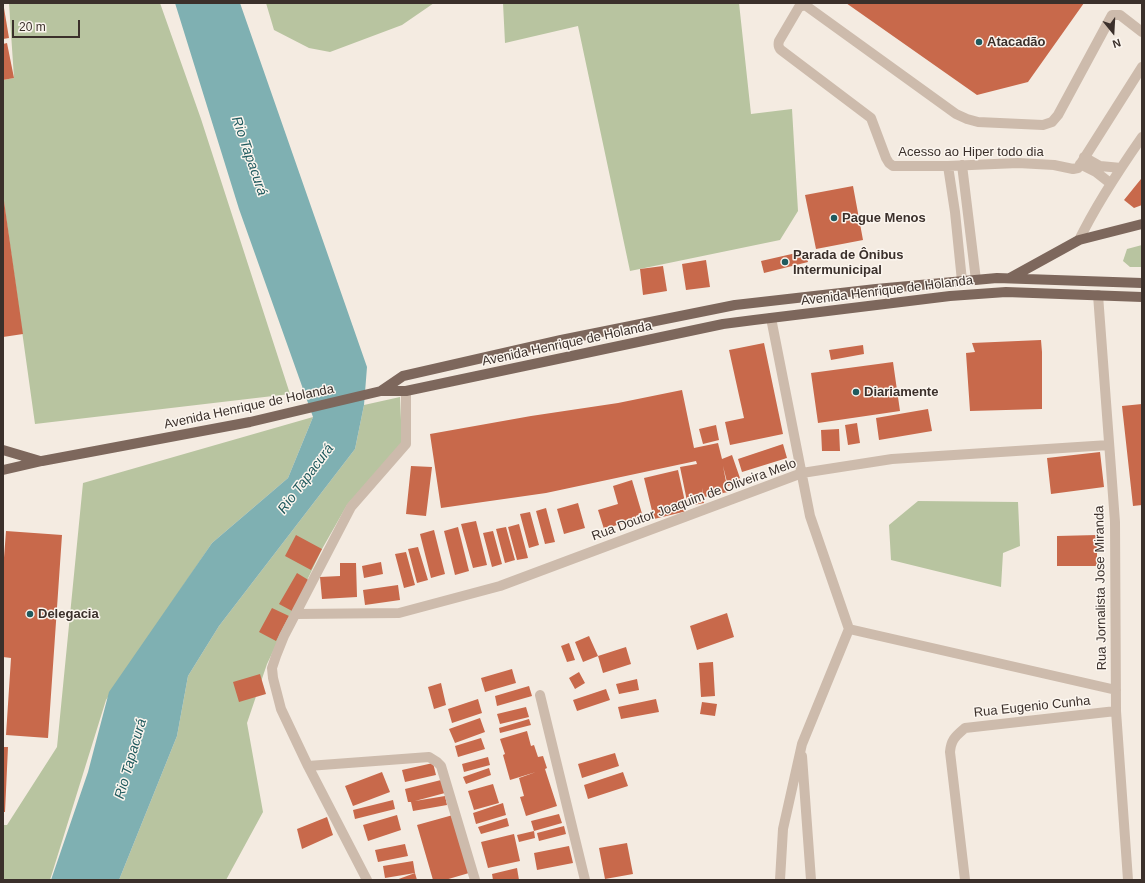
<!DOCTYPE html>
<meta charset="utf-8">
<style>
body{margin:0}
#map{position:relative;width:1145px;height:883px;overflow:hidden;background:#f4ebe1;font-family:Arial,sans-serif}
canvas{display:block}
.frame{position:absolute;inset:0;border:4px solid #3b302b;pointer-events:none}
.north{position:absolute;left:1093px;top:12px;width:40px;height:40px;-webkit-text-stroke:3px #fbf5ee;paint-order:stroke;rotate:162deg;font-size:11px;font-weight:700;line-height:16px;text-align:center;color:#3b302b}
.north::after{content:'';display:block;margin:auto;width:14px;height:18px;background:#3b302b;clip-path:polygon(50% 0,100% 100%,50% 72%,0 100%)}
.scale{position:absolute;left:12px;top:20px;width:68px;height:18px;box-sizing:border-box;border:2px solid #3b302b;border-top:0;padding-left:5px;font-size:12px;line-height:14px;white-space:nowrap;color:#3b302b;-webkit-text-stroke:3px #fbf5ee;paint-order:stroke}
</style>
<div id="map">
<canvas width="1145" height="883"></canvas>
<div class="frame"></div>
<div class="north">N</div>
<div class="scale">20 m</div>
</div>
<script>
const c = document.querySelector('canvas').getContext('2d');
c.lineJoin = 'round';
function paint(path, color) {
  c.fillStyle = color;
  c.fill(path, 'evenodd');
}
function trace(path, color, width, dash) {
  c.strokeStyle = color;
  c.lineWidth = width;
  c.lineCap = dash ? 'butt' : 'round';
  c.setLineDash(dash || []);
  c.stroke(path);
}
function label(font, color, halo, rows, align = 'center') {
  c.font = font + ' Arial,sans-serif';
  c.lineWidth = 3;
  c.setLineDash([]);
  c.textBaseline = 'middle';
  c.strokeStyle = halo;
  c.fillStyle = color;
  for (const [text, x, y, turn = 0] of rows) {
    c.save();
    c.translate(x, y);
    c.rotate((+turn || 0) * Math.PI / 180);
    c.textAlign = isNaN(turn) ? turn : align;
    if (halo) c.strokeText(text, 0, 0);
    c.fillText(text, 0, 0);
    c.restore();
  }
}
paint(new Path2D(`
 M9,3H160L201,119L290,394L35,424L3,195V80L14,78Z
 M266,3H434L402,25L330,52L309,48L274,30Z
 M503,3H739L751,114L792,109L798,211L780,240L630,271L578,26L505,43Z
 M1142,245V267H1130L1123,261L1127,249Z
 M400,397L402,443L347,505L322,549L267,664L247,723L263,812L226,880H119L177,736L188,676L219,626L355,449L364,405Z
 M313,417L288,478L212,543L106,700L50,880H3V825H7L57,747L83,483Z
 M918,501L1018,502L1020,546L1003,553L1001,587L891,560L889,525Z`), '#b8c4a0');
paint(new Path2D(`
 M175,3H240L367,367L364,405L355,449L219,626L188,676L177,736L119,880H51L88,772L109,692L212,543L288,478L313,417L239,209Z`), '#7fb0b2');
paint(new Path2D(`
 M846,3H1084L1028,82L977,95Z
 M4,8L9,38L3,39V9Z
 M7,43L14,78L3,80V44Z
 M1141,179L1142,181V205L1134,208L1124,200Z
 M853,186L863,240L816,249L805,195Z
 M3,201H4L23,334L3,337Z
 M805,251L808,262L764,273L761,261Z
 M706,260L710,287L686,290L682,264Z
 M663,266L667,291L643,295L640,269Z
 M1041,340L1042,352V409L970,411L966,353L975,352L972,343Z
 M764,343L783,434L730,445L725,422L744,418L729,350Z
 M863,345L864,354L831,360L829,350Z
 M893,362L900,411L818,423L811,373Z
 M682,390L694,448L718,443L722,459L732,455L741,481L728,486L723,466L728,492L704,497L702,488L704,503L688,506L680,467L697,464L696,461L546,493L441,508L430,434L531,416L618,403Z
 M1142,404V505L1133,506L1122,406Z
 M928,409L932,431L879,440L876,418Z
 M857,423L860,443L848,445L845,425Z
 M716,425L719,440L703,444L699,429Z
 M839,429L840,451H822L821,430Z
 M783,444L787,458L742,472L738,459Z
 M1100,452L1104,487L1051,494L1047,458Z
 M411,466L432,467L426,516L406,514Z
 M678,470L687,511L654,519L644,478Z
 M632,480L643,517L604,529L598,510L618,504L613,486Z
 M578,503L585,528L564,534L557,509Z
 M546,508L555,542L545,544L536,511Z
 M530,512L539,545L529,548L520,514Z
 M476,521L487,565L473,568L461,524Z
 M519,524L528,558L517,560L508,527Z
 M458,527L469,571L455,575L444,531Z
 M506,527L515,560L505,563L496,529Z
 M434,530L445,574L431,578L420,534Z
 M6,531L62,535L48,738L6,735L11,658L3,657V571Z
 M493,531L502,564L492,567L483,533Z
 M296,535L322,549L311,570L285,556Z
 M1097,535V566H1057V536Z
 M418,547L428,580L417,583L408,549Z
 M406,552L415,585L404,588L395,554Z
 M381,562L383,574L364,578L362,566Z
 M340,563H356L357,597L322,599L320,577L340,576Z
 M297,573L310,581L292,611L279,604Z
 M398,585L400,600L365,605L363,590Z
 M272,608L289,616L276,641L259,632Z
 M727,613L734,637L697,650L690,626Z
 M589,636L598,656L626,647L631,664L603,673L598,656L583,662L575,642Z
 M569,643L575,660L567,662L561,646Z
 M713,662L715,696L701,697L699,663Z
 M512,669L516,683L485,692L481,678Z
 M579,672L585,683L575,689L569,678Z
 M260,674L266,694L239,702L233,682Z
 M637,679L639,690L619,694L616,684Z
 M441,683L446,705L434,709L428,687Z
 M529,686L532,696L497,706L495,696Z
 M606,689L610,700L577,711L573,700Z
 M478,699L482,713L452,723L448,709Z
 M656,699L659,712L621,719L618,707Z
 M702,702L717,704L715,716L700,714Z
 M526,707L529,717L500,724L497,714Z
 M480,718L485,732L455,743L449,729Z
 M529,719L531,725L500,733L499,728Z
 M527,731L531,746L534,745L538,757L543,756L547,768L545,769L557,806L526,816L520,797L524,796L519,778L536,772L510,780L503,755L505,754L500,739Z
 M481,738L485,749L458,757L455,746Z
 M3,747H8L5,812H3Z
 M615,753L619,766L582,778L578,764Z
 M488,757L490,765L464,772L462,764Z
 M433,763L436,775L405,782L402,770Z
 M489,768L491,775L466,784L463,777Z
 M382,772L390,792L353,806L345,786Z
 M623,772L628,786L588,799L584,785Z
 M441,780L445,793L415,801L445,796L447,805L413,811L411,802H408L405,789Z
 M493,784L499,803L474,810L468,791Z
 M393,800L395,809L355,819L353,810Z
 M503,803L506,815L476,824L473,813Z
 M559,814L562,823L534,831L531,821Z
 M397,815L401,830L368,841L363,825Z
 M453,815L469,873L445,880H433L417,825Z
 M327,817L333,835L302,849L297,829Z
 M507,818L509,826L481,834L478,827Z
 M564,826L566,834L539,841L537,833Z
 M534,831L535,838L519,842L517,835Z
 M514,834L520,861L488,868L481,842Z
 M627,843L633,874L605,879L599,848Z
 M405,844L408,856L378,862L375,850Z
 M569,846L573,863L537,870L534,853Z
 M413,861L415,873L385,878L383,866Z
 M517,868L519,880H493L492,874Z
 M415,873L417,880H396Z`), '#c8694b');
trace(new Path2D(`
 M1142,32L1120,15H1112L1058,115L1052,122L1043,125L978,122L967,119L956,114L805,5L799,7L779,41C778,45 778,47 781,50L871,118L886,158L889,163L893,166H948L1018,163L1054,165L1073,169L1078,168L1142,67
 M1084,157L1100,166L1121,168
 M1080,164L1096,172L1110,183
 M962,165L976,280
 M948,166L955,212L962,281
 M1079,240C1097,203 1119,170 1142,137
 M1098,295L1115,522L1116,711L1128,880
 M771,318L810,516L849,629
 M296,614L399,613L500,586L802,473L892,459L1109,445
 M849,629L1116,690
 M540,695L585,880
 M802,756L811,880
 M308,766L429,757L437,762L441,766L475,880
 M367,880L308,766L281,709L273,678L272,668L276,656L284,636L351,507L406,444V391
 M780,880L783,829L802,744L849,629
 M965,880L950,752C951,739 956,736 965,728L1116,711`), '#cdbbac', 10);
trace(new Path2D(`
 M1010,278L1079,240L1142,224
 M381,391L403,376L561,340L735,305L876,289L997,278L1142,283
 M3,450L40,461
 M3,470L42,461L250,422L381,391H406L723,324L754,320L950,296L1006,292L1142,297`), '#7d675c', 10);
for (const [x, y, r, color] of [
 [979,42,4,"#1f5a5e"],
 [834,218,4,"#1f5a5e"],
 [785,262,4,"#1f5a5e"],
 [856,392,4,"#1f5a5e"],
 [30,614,4,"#1f5a5e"]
]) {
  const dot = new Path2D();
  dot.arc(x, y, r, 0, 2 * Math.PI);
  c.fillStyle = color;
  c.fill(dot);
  trace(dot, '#fbf5ee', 1.5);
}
label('bold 13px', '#3b302b', '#fbf5ee', [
 ["Atacadão",987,42],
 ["Pague Menos",842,218],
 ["Parada de Ônibus",793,255],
 ["Intermunicipal",793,270],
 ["Diariamente",864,392],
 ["Delegacia",38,614]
], 'left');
label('13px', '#3b302b', '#fbf5ee', [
 ["Acesso ao Hiper todo dia",971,152],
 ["Avenida Henrique de Holanda",887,291,-7],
 ["Avenida Henrique de Holanda",567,344,-12],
 ["Avenida Henrique de Holanda",249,407,-12],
 ["Rua Doutor Joaquim de Oliveira Melo",694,500,-20],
 ["Rua Jornalista Jose Miranda",1101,588,-91],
 ["Rua Eugenio Cunha",1032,707,-6]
]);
label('italic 14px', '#1f5a5e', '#fbf5ee', [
 ["Rio Tapacurá",249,156,71],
 ["Rio Tapacurá",306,479,-53],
 ["Rio Tapacurá",131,759,-74]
]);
</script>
